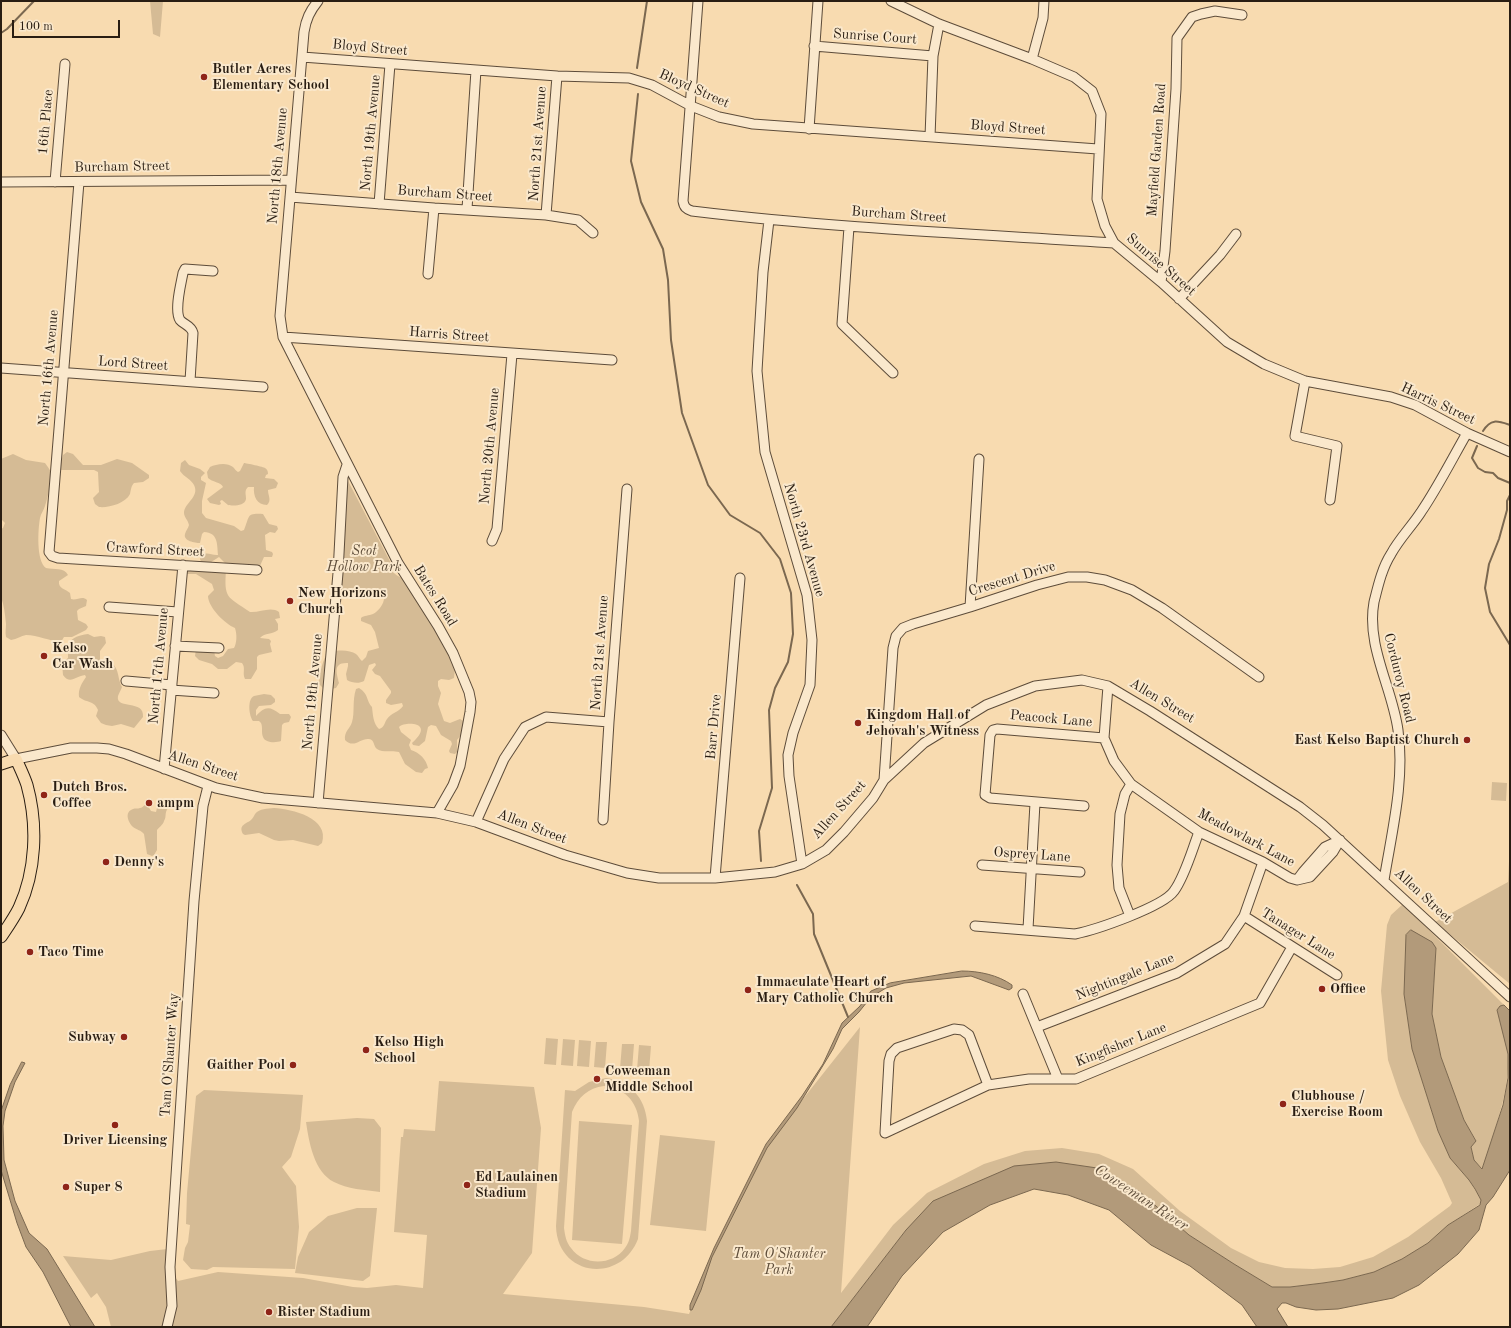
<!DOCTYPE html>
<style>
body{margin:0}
#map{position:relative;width:1511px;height:1328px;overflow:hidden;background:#f8dbb0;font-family:"Old Standard TT",serif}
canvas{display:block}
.frame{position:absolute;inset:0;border:2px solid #291d12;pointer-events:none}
.scale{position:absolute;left:12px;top:20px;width:108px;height:18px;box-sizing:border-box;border:2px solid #291d12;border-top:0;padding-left:5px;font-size:12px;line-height:14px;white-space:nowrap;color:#291d12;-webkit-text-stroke:3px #fae8cc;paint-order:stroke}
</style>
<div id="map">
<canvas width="1511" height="1328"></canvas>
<div class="frame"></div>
<div class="scale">100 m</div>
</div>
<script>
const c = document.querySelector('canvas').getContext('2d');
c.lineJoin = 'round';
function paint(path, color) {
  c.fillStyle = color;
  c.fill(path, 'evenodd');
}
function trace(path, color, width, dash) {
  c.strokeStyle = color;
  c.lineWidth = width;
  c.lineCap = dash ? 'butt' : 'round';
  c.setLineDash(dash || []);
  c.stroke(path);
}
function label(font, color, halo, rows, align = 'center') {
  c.font = font + ' "Old Standard TT",serif';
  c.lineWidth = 4;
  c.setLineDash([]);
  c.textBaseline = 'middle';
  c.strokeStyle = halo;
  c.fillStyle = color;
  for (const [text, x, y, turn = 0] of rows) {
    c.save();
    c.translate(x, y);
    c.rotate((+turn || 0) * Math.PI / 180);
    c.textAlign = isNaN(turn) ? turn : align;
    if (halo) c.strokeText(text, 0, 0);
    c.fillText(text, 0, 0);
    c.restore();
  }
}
paint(new Path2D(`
 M150,1H163L160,37L153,34Z
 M67,452L73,454L83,465H101L117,459L132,463L149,475V478L143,482L134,483C131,486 131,490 130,494C125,504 108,508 99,507L95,504L93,498L99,492L98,472L94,470H59L63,455Z
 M13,454L26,460L45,463C47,466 50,469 51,473C52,479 47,501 45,506C44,510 41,513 40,518C38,529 36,561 46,568C54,570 64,567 68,575L59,581C58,589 66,589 70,593L71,599C77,601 82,595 87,600L86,606L79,609L77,611L78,620L86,624L88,627L86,630L72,637H64L61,642C49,641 38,635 26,635C21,636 17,639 11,640L6,637C5,632 6,629 6,624C5,614 4,605 1,597V529L3,528L5,523L1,519V459Z
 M185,460L189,465L200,469L205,473L201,477V480L206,483L202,501V513L206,518L234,526L241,531L244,530C250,516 246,513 263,514L269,524L277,526L278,529L275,533L270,532L265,535L266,550L272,552L273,554L272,557H264L259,568C247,566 236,563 225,563L219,557L208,564H202L200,559C204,549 211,556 218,555C217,543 218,533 204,532L202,534L200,543C195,543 183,541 185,534C186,530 188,529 189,525C188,520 184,517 184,513C184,503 200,497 194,485C191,479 184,477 180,471L181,463Z
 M244,463C246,463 264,467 265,468C267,469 268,471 268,474L266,475L265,478L274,479L278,483L276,488L268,490C268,496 272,500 267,505C257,505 253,496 254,487H248C244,491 246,494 246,499C245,506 233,506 228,505L222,500L220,501L221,504L219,505L210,503L207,499L223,487C221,482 212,482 208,478L207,472L210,467C216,464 227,462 233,467C235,469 236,471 238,472L240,471Z
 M347,479L394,569L392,571C398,578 403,577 409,582C416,588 415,597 418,604L430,612L455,669L454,678L449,680L441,679L438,681V686L441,693L438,704L444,721L450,723L460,719L465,722L464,731L457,740V752L455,754L450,753L449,751L452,744L451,741L441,735L436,726L431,725L428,727L425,741L419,746L413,745L412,743C436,722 405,721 399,727L401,732L411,740L409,745L411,750C420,753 426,759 428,768L425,769L422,773L416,772L405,764L399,752C392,750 383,753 377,749C373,746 375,740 369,739C360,738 354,749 345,740C344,731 350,729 352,722C355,713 352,701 356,689L359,688C369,694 366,701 372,707C373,715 373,723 379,729C385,727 384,723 387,719C391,713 399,712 403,706L402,703L391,705L386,703V700L391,693V691L380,676L375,674L372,670L376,665L375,663L369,665L364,681C359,684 352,683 347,680L346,674L348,666V663C332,662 337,674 339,683L336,688L325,690L319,684C319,678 322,661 326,656C331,649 349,649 356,654C359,656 359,659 362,661L366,657L368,651L379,648L375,632L371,625L361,621V618C364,615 369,616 373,614C381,610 387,599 383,591H378L377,596C371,599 370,595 365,593C357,591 348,594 340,592Z
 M187,569L226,570C224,599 227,596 250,612C259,613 271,606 279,612L280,618L275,619L278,624V630C272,635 265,632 260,638L269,639L271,641L270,644L272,652L259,655L257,657V669L251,679H245C242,673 246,668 242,663L236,662L227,669H218L212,664L199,660L195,656L196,649L202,643L208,642L213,645L215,656L218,658L223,656L228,649L234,648C237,643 237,634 235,628C225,624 208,607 208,596L214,590L212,584L196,574H187L185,572Z
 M88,634L94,637L101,636L105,637L106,643L100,651V660L103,663L110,662C120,668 117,678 122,687C121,690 119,693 118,696C115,710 145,699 143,717L134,728L121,724L112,726L106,725L101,723L96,716L98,710C94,700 86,703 79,697C78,689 82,683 86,677L85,675C76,676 70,685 63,675L62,663L68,658C69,642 68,637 88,634Z
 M264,694L271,695L275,699V702L271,705L259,706L256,710V716C264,707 269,705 280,714H289L291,717L289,722L284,723L282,725L281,741C276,743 265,743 263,737C261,732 263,728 261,723L259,721H253C249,716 247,699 254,696C257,695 261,695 264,694Z
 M1492,782L1507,783L1506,801L1491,800Z
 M161,802L168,808C164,814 167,816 164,821C163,825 159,827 157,830V850L154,855L152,856L147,854L144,834C141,830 137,830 133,827C128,822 124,812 133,809C135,808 138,809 140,808C142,808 143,806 145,805L148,806L151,811L156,812L158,804Z
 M274,808C292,809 330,818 322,843L318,846L293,840L279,841L274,840L259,833L245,835L243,834C238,825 246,824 251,820C253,818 254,816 255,814C260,808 267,809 274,808Z
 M1510,841V984L1435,922L1508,882Z
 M1403,904L1504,1005L1500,1006L1497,1011C1501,1024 1506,1038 1508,1052C1511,1089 1493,1134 1483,1169L1474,1160L1471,1147L1476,1140L1464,1120L1441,1057L1432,1014L1436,948L1404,994L1412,1049L1438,1131L1450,1158L1469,1180L1481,1200L1480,1204L1448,1225L1428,1243L1402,1259L1374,1272L1343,1280L1323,1283L1290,1287H1272L1234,1264L1189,1235L1140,1192L1097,1168L906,1230L831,1327H111L106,1307L97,1293L91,1298L63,1256L111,1260L150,1251L176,1248L173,1274L178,1281L218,1272L303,1278L353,1287L367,1288L396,1285L423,1288L427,1235L394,1232L401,1137H403L404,1129L435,1131L439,1081L534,1087L541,1128L532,1253L503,1294L644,1307L689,1314L709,1261L762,1153L776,1133L860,1027L841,1293L893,1225L927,1193L984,1164L1025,1151L1062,1148L1099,1154L1133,1169L1180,1211L1231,1248L1259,1262L1285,1268L1313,1269L1340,1267L1373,1257L1408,1237L1450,1206L1452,1203L1441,1178L1420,1142L1400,1096L1388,1060L1381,991L1387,925L1391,915Z
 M546,1038L558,1039L556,1065L544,1064Z
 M563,1039L575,1040L573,1066L561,1065Z
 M579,1040L591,1041L589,1067L577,1066Z
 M596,1042H607L605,1068L594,1067Z
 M622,1044H634L632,1070L620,1069Z
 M639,1045L651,1046L649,1071L637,1070Z
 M606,1078C630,1081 645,1098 647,1121L638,1239C620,1285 557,1276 556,1226L565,1090L575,1091L589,1082ZM604,1086C624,1088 637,1101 639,1121L631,1231C630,1237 629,1243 625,1248C612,1266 584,1266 571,1248C566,1242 565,1235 564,1228L572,1112C578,1097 588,1088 604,1086Z
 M204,1090L303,1095L300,1129L291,1157L282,1167L296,1186L299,1227L295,1269L213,1267L207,1270L191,1269L183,1260L185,1248L188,1242L190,1225L186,1224L187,1193L196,1096Z
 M357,1118L374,1119L381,1128L380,1192C365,1190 347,1189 334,1182C314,1172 309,1142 306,1122Z
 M579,1121L632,1125L622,1244L572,1240Z
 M660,1135L715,1141L706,1231L650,1225Z
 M357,1208H377L370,1276L363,1281L295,1273L298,1257L309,1232L328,1216Z`), '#d5bb95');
const water = new Path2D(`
 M1411,930L1432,942L1436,948L1432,1014L1441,1057L1464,1120L1476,1141L1471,1147L1474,1160L1482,1169L1503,1105L1508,1078V1054L1497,1010L1500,1006L1504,1005L1510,1011V1170L1493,1197L1486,1205L1479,1230L1458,1254L1419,1285L1393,1298L1338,1309L1316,1310L1296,1307L1286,1303H1282L1277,1309L1288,1327H1257L1242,1305L1190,1266L1151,1245L1109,1210L1068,1195L1034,1189L990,1205L943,1232L902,1276L867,1327H831L906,1230L933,1201L1014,1166L1056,1162L1097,1168L1140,1192L1189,1235L1234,1264L1272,1287H1290L1323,1283L1343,1280L1374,1272L1402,1259L1428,1243L1448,1225L1480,1205L1481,1200L1475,1189L1469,1180L1450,1158L1438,1131L1412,1049L1404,994L1406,935Z
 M962,971C979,971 998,975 1012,985V988L1009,990L971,976L904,983L886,988L871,997L859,1012L842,1029L833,1049L816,1077L797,1108L767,1148L712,1257L701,1290L692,1310H690V1305L714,1248L766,1144L802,1096L823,1064L842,1023L860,1006L871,991L890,983Z
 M22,1062L25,1063L15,1082L5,1111L3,1126L4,1160L15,1201L29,1233L47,1249L95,1327H71L43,1272L26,1247L17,1223L1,1170V1111L10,1085Z`);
paint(water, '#b29a7a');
trace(water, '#7b6850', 1);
trace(new Path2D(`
 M1,33L7,29L34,1
 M637,68L647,1
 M638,94L631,161L641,202L663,249L668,280L671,340L682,413L708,485L730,515L760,533L780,559L791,593L793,634L788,662L775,688L769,710L772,788L759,831L761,861
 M1483,431C1491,418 1498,421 1510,425
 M1477,446L1472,458L1478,468L1485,472L1493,473L1498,478L1510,483
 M1510,495L1507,501V510L1499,539L1489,564L1485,588L1490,612L1510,645
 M797,885L813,914L814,934L848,1017`), '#7b6850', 2);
const minor = new Path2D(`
 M318,1C310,11 306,19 304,32L280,316L283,337L398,563L438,626L453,653L469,692L471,702L470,712L460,766L453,785L437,813
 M698,1L683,201C684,207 686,209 692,211C832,228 973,234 1114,243
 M891,1L939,24L1032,59L1074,77L1092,91L1101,114L1097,199L1105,226L1114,243L1161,282L1227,342L1264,364L1305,381L1391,397L1415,405L1467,433L1510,452
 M814,46L933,56
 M302,57L557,76L629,78L652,85L691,106L719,117L753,124L1098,149
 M1032,59L1043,18L1044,1
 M809,129L818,1
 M930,137L933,56L939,24
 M1,182L291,180
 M55,182L65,64
 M79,182L49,552L52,556L58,558L257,570
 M290,197L434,208L546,215L578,220L593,233
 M379,204L390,64
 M467,209L476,70
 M546,215L557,76
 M769,220L763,272L757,371L765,452L807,595L812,640L810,685L793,733L788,755L789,776L802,864
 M849,227L842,324L893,373
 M428,274L434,208
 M1161,282L1165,251L1176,89L1177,38L1192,17L1201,14L1215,11L1242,15
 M1179,299L1220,255L1236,234
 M283,337L612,360
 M1,368L263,387
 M190,381L193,333C191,325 184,325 180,320C174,310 181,284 183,273L185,269L213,271
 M1305,381L1295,436L1337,446L1330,500
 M492,541L497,529L512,354
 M109,607L178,612
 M970,607L979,459
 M175,646L219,648
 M126,681L172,685
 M1108,686L1104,738L1114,761L1131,784L1199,832L1263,862L1290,878L1297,880L1310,877L1333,852L1340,840
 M171,690L214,693
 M1,735L16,759L71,748H97L109,749L126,754L216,788L263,798L437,813L476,822L565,855L627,873L659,878H715L775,872L802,864L826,850L844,832L873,798L884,780L924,743L986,705L1035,686L1082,680L1108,686L1150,711L1300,807L1323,825L1510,997
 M164,769L183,565
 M884,780L893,648L896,636L903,628L913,624L970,607L1037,585L1068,577H1087L1105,580L1132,590L1162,608L1259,677
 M318,803L338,573L343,477L347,465
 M1084,806L990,798L985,795L990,735L993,730L997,729L1104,738
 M603,820L609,722L627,489
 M476,822L504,759L525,727L546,717L609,722
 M982,865L1080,872
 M715,878L740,578
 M1297,880L1303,872L1325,847L1340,840
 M1384,880C1392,831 1405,780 1398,730C1392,687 1366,646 1374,602C1378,586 1382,568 1391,554C1399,539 1412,526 1421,512C1438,487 1452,459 1467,433
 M1130,916L1119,888L1117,865L1120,814L1125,794L1131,784
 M1244,916L1337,975
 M975,926L1075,934C1095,930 1163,907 1174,891C1185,876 1192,850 1199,832
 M1028,929L1035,803
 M1023,994L1058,1079
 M1037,1027L1177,973L1225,944L1244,916L1263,862
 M988,1085L969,1035L962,1030L954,1029L897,1048L891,1054L889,1061L885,1133L988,1085L1029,1079H1076L1260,1003L1292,947
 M167,1327L172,1306L170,1267L194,901L203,806L208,786`);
const major = new Path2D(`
 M1,764L16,759C20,768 24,776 27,785C38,825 36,871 19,908C14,918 7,928 1,937`);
trace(minor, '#5d4c3a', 11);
trace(major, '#291d12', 13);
trace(minor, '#fae8cc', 9);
trace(major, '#f8dbb0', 11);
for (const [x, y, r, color] of [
 [204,77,4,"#8f2418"],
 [290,601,4,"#8f2418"],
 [44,656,4,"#8f2418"],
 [858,723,4,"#8f2418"],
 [1467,740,4,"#8f2418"],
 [44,795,4,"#8f2418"],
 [149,803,4,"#8f2418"],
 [106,862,4,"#8f2418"],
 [30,952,4,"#8f2418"],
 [1322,989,4,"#8f2418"],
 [748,990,4,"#8f2418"],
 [124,1037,4,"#8f2418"],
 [366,1050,4,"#8f2418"],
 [293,1065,4,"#8f2418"],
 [597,1079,4,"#8f2418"],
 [1283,1104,4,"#8f2418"],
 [115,1125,4,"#8f2418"],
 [467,1185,4,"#8f2418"],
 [66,1187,4,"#8f2418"],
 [269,1312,4,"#8f2418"]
]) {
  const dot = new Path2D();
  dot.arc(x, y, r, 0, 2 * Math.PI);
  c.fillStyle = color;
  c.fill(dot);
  trace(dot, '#fae8cc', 1.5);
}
label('14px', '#291d12', '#fae8cc', [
 ["Sunrise Court",875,37,4],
 ["Bloyd Street",370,48,5],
 ["Bloyd Street",694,89,24],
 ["16th Place",46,122,-85],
 ["Bloyd Street",1008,128,4],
 ["North 19th Avenue",371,133,-85],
 ["North 21st Avenue",538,144,-86],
 ["Mayfield Garden Road",1157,150,-86],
 ["North 18th Avenue",278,166,-85],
 ["Burcham Street",122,167,-1],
 ["Burcham Street",445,194,4],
 ["Burcham Street",899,215,4],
 ["Sunrise Street",1161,265,41],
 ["Harris Street",449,335,4],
 ["Lord Street",133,364,4],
 ["North 16th Avenue",49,368,-85],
 ["Harris Street",1438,404,25],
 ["North 20th Avenue",490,446,-85],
 ["North 23rd Avenue",804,540,74],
 ["Crawford Street",155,550,3],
 ["Crescent Drive",1012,579,-17],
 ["Bates Road",435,596,58],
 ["North 21st Avenue",600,653,-86],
 ["North 17th Avenue",159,666,-85],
 ["Corduroy Road",1399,678,76],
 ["North 19th Avenue",313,692,-85],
 ["Allen Street",1162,701,31],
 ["Peacock Lane",1051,719,5],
 ["Barr Drive",714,727,-85],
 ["Allen Street",203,766,18],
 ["Allen Street",839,810,-48],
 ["Allen Street",532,827,21],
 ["Meadowlark Lane",1246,838,28],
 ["Osprey Lane",1032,855,4],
 ["Allen Street",1423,896,43],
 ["Tanager Lane",1298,934,32],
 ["Nightingale Lane",1125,977,-22],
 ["Kingfisher Lane",1121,1045,-22],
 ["Tam O'Shanter Way",170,1055,-86]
]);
label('bold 14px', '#291d12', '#fae8cc', [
 ["Butler Acres",212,69],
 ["Elementary School",212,85],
 ["New Horizons",298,593],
 ["Church",298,609],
 ["Kelso",52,648],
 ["Car Wash",52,664],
 ["Kingdom Hall of",866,715],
 ["Jehovah's Witness",866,731],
 ["East Kelso Baptist Church",1459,740,"right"],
 ["Dutch Bros.",52,787],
 ["Coffee",52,803],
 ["ampm",157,803],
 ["Denny's",114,862],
 ["Taco Time",38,952],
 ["Immaculate Heart of",756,982],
 ["Mary Catholic Church",756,998],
 ["Office",1330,989],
 ["Subway",116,1037,"right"],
 ["Kelso High",374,1042],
 ["School",374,1058],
 ["Gaither Pool",285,1065,"right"],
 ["Coweeman",605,1071],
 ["Middle School",605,1087],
 ["Clubhouse /",1291,1096],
 ["Exercise Room",1291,1112],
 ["Driver Licensing",115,1140,"center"],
 ["Ed Laulainen",475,1177],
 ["Stadium",475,1193],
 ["Super 8",74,1187],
 ["Rister Stadium",277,1312]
], 'left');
label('italic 14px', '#5d4c39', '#fae8cc', [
 ["Scot",364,551],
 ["Hollow Park",364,567],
 ["Tam O'Shanter",779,1254],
 ["Park",779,1270]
]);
label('italic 15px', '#604f3c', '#fae8cc', [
 ["Coweeman River",1141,1198,33]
]);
</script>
